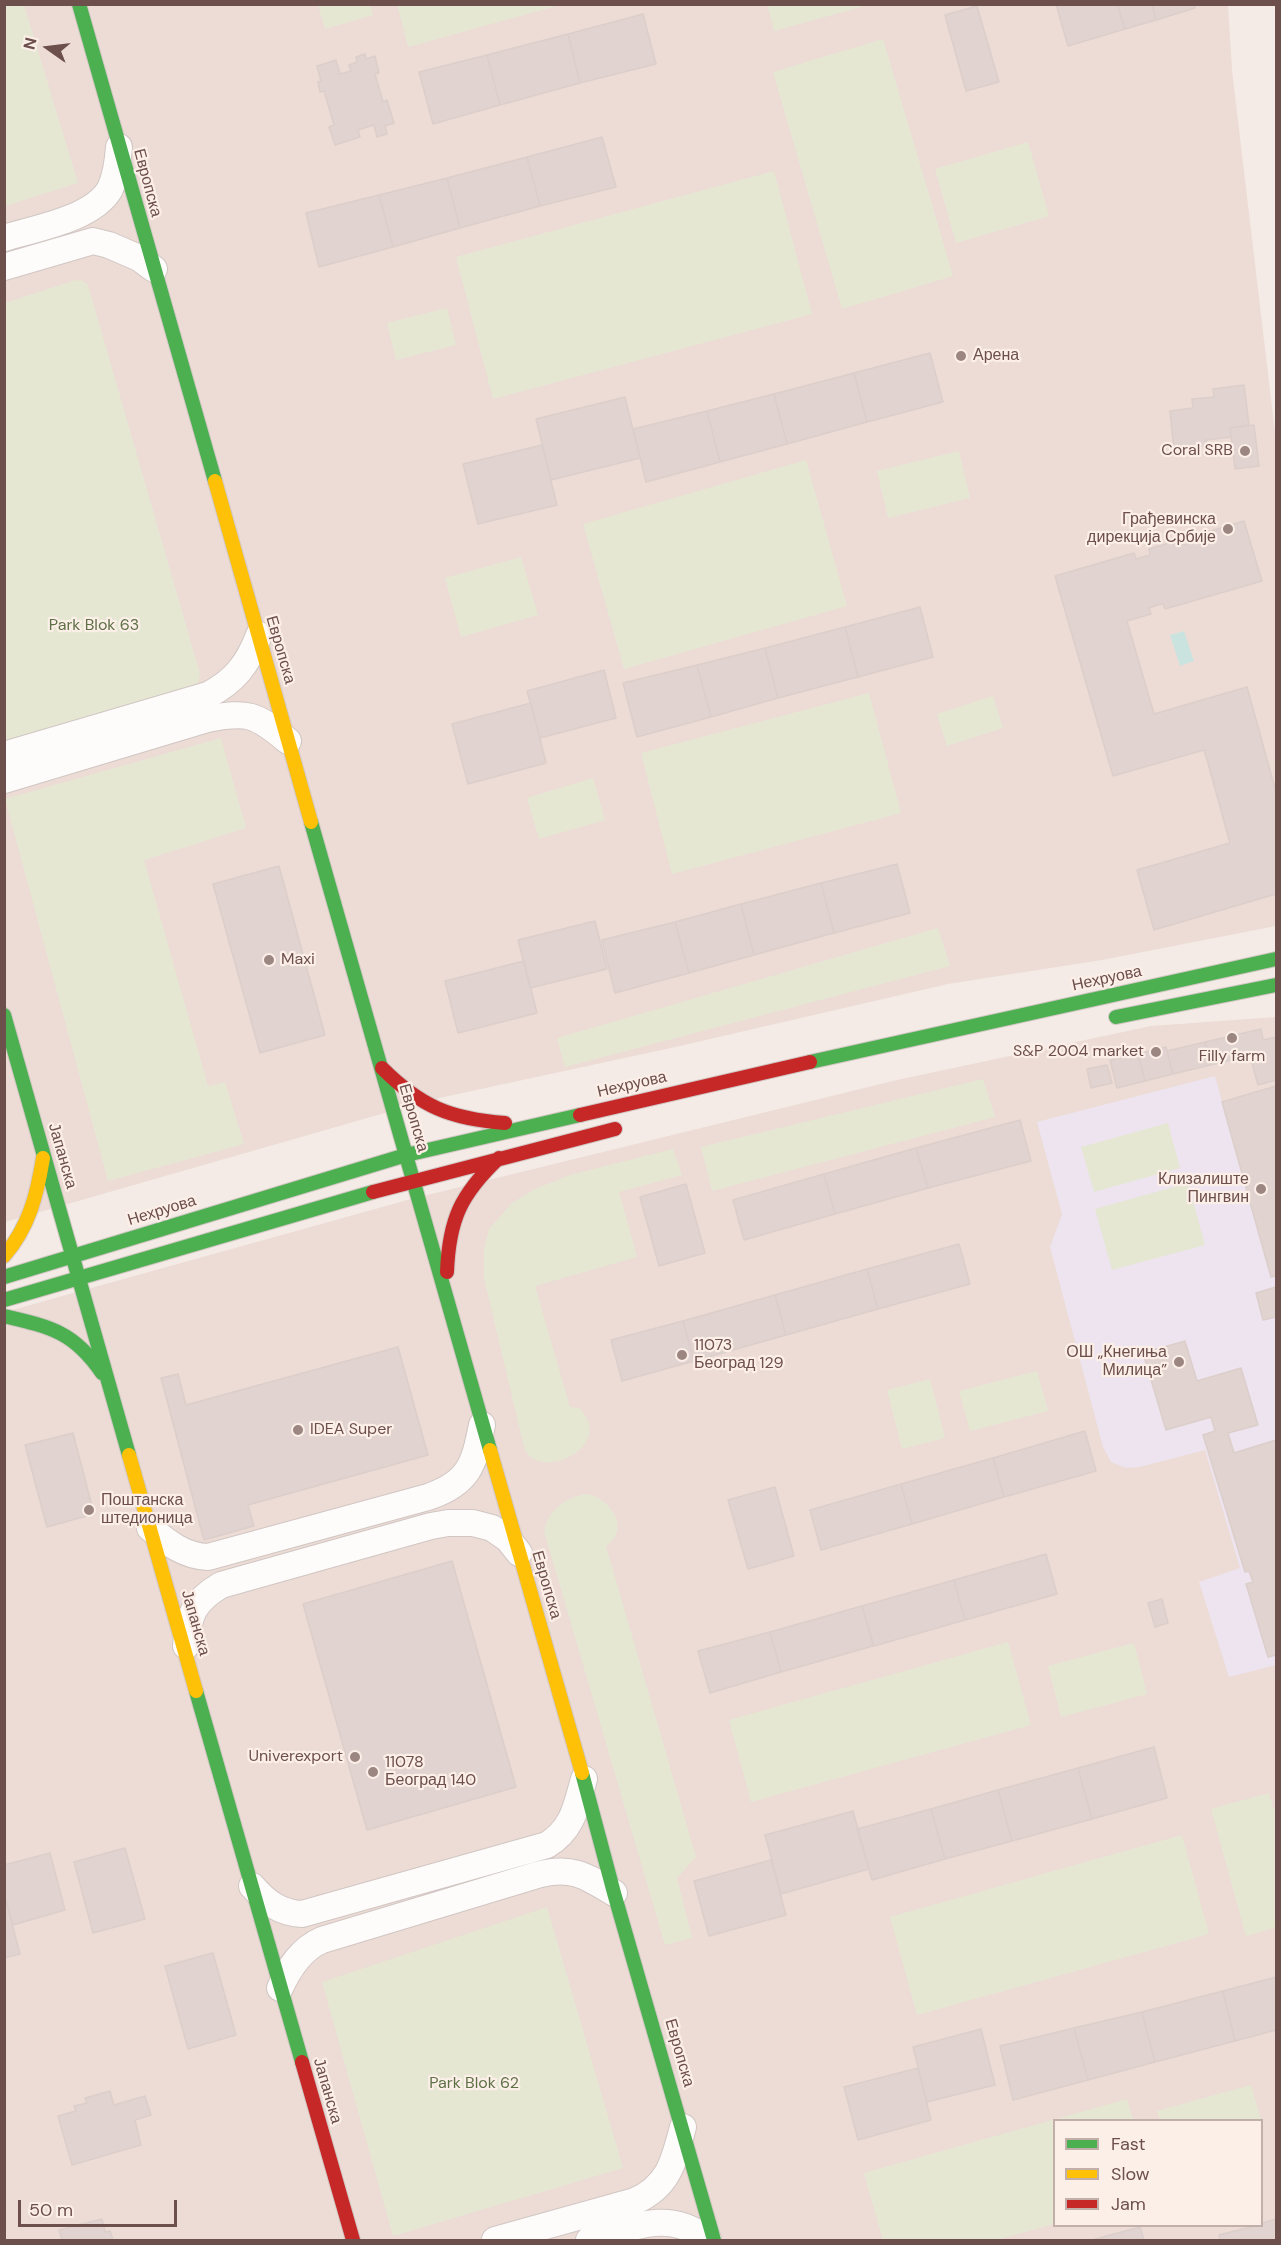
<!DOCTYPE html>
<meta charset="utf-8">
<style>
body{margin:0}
#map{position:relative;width:1281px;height:2245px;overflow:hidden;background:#f4ebe7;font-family:"DM Sans",sans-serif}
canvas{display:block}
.frame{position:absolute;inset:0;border:6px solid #6d4f4c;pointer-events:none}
.legend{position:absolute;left:1053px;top:2119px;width:210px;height:108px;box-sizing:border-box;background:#fcefe8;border:2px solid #c3afaa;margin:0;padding:8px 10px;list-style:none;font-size:18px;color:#6d4f4c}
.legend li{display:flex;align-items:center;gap:12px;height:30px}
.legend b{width:30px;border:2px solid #c3afaa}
.north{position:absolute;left:18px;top:18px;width:60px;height:60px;-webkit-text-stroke:4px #fcefe8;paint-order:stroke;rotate:284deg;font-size:16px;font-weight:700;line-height:24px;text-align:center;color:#6d4f4c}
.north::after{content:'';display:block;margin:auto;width:21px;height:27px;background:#6d4f4c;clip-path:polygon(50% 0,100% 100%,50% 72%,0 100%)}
.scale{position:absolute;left:18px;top:2200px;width:159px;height:27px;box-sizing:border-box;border:3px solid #6d4f4c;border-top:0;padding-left:8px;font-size:18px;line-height:21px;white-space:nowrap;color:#6d4f4c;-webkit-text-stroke:4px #fcefe8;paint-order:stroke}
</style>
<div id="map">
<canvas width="1281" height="2245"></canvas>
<div class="frame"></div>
<ul class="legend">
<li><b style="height:8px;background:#4caf50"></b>Fast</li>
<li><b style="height:8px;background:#ffc107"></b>Slow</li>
<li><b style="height:8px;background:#c62828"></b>Jam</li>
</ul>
<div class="north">N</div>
<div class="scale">50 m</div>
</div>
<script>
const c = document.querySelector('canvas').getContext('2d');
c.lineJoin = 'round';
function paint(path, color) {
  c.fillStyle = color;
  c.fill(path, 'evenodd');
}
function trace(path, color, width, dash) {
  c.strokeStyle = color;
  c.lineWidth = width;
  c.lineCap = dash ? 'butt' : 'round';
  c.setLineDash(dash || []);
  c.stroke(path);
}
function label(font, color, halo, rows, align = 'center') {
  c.font = font + ' "DM Sans",sans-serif';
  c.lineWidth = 4.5;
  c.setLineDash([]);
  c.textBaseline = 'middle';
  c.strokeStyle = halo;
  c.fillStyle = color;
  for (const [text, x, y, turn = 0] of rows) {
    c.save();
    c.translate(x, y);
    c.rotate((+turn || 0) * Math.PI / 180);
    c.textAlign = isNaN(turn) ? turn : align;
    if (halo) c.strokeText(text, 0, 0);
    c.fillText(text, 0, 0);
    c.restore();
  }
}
paint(new Path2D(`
 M5,5H1228L1232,70L1276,441V926L1102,960L948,984L671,1048L430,1100L5,1222Z
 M1276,1017V2240H5V1312L411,1199L897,1080L1151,1026ZM1054,2120H1262V2226H1054Z`), '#ecdcd5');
paint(new Path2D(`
 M1215,1076L1271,1277L1276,1276V1665L1229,1677L1199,1582L1240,1568L1205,1450L1140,1467L1126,1468L1111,1462L1103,1447L1050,1247L1062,1214L1037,1122Z`), '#ede4ef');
paint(new Path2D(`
 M5,4L24,5L78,183L5,206Z
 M397,4H560V5L408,47Z
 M767,4H868V5L774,31Z
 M318,5H370L373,15L325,29Z
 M883,39L953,276L842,309L773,72Z
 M1028,142L1049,216L956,243L935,169Z
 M774,171L812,314L493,399L456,257Z
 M76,280L83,281L88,285L200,674L198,683L192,689L5,748V303Z
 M447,308L456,345L396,360L387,323Z
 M959,451L970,498L888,518L877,471Z
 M806,460L847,606L624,669L583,524Z
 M521,557L538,615L461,637L445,578Z
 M869,693L901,813L672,874L641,753Z
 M993,696L1003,728L947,746L937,714Z
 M221,738L246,828L144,860L208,1086L225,1082L244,1144L108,1181L5,799Z
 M593,778L605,820L539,839L527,798Z
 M938,928L950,966L565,1067L557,1038Z
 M983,1079L995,1117L712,1191L701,1147Z
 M1168,1123L1180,1168L1094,1192L1081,1147Z
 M673,1149L682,1175L619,1192L637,1257L535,1286L570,1407L579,1408C619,1447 536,1484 524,1447L484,1278V1249L489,1229L512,1203L535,1189L570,1175Z
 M1188,1183L1205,1245L1112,1270L1095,1209Z
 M1037,1371L1048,1411L970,1431L959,1391Z
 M930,1379L945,1438L902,1449L887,1390Z
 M585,1494C610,1496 632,1530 606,1546L696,1857L677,1878L692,1938L665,1945L544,1531C548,1510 565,1498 585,1494Z
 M1008,1642L1031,1725L751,1802L729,1720Z
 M1134,1643L1147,1694L1061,1717L1048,1666Z
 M1269,1793L1273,1808H1276V1927L1246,1936L1211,1809Z
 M1182,1835L1209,1934L917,2015L890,1917Z
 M547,1907L623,2168L393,2236L322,1982Z
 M1251,2085L1261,2120H1160L1157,2111Z
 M1127,2099L1133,2120H1054V2224L996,2240H883L864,2173Z`), '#e5e7d3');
paint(new Path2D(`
 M1184,631L1194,661L1180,666L1170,635Z`), '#cbe3df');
const building = new Path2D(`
 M1056,4H1117L1125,29L1068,46Z
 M1117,4H1152L1156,20L1125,29Z
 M1152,4H1195V8L1156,20Z
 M977,6L999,82L966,91L945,15Z
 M643,14L656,64L580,83L568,34Z
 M568,34L580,83L500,105L487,55Z
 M365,54L366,59L375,56L379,73L375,74L383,102L387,100L394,123L385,126L387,134L377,137L374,125L358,130L360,137L335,145L329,127L334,125L324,91L320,92L318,82L321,81L317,66L336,60L340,74L351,71L349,65L357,62L356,57Z
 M487,55L500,105L433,124L419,72Z
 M602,137L616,187L540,206L527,157Z
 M527,157L540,206L460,228L447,178Z
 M447,178L460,228L393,247L379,195Z
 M379,195L393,247L319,267L306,213Z
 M930,353L943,402L867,422L854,373Z
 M854,373L867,422L787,444L774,394Z
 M1244,385L1249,425L1230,428L1231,437L1206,440L1207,446L1174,450L1170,411L1193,408L1192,399L1214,397L1213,389Z
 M774,394L787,444L720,462L707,411Z
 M625,397L640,458L551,480L536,419Z
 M707,411L720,462L646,482L633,429Z
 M1254,425L1259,466L1235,469L1230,428Z
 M542,445L557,505L478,524L463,464Z
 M1244,521L1262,581L1165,609L1163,604L1157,605L1149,608L1151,614L1127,621L1154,714L1247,687L1276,792V894L1154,930L1137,870L1230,843L1208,763L1204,750L1113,776L1055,576L1134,553L1136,559L1150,555L1149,549L1182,539L1184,545L1206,538L1204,533Z
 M920,607L933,657L858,677L845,627Z
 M845,627L858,677L778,698L765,648Z
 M765,648L778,698L711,717L697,665Z
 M697,665L711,717L637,737L623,683Z
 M604,670L616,718L540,738L527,691Z
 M531,703L546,763L468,784L452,724Z
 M897,864L910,913L834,933L821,883Z
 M279,866L325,1035L260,1053L213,884Z
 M821,883L834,933L754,955L741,904Z
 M741,904L754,955L689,973L675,922Z
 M595,921L607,969L530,988L518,940Z
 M675,922L689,973L615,993L602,940Z
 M524,961L537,1013L458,1033L445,981Z
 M1261,1029L1263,1040L1276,1037V1080L1258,1085L1250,1056L1210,1065L1205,1042Z
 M1205,1042L1210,1065L1173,1074L1167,1051Z
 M1166,1047L1173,1074L1145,1081L1138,1054Z
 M1138,1054L1145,1081L1117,1088L1110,1060Z
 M1107,1065L1112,1083L1091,1088L1087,1069Z
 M1276,1086V1276L1271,1277L1222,1102Z
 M1020,1120L1031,1161L928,1188L916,1148Z
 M916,1148L928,1188L835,1214L824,1174Z
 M824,1174L835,1214L744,1240L733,1200Z
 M686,1184L705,1253L659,1266L640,1197Z
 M959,1244L970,1284L878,1309L867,1269Z
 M867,1269L878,1309L786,1335L775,1295Z
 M1276,1287V1317L1263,1320L1256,1293Z
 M775,1295L786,1335L694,1361L683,1321Z
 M683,1321L694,1361L622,1381L611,1340Z
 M1185,1341L1197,1381L1241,1368L1258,1425L1228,1433L1234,1453L1276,1440V1655L1268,1657L1246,1584L1253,1582L1249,1571L1245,1572L1203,1435L1215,1431L1211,1417L1166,1430L1143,1353Z
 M398,1347L428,1455L248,1505L254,1526L204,1540L161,1378L178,1374L186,1405Z
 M1085,1431L1096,1471L1004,1497L993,1458Z
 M73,1433L94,1514L47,1527L25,1445Z
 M993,1458L1004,1497L912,1524L901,1484Z
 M901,1484L912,1524L821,1550L810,1510Z
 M775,1487L794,1556L748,1569L728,1500Z
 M1046,1554L1057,1594L965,1620L954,1580Z
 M452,1561L516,1787L367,1830L303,1604Z
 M954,1580L965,1620L874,1646L862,1606Z
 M1162,1599L1168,1623L1155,1627L1148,1603Z
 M862,1606L873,1646L781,1672L770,1632Z
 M770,1632L781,1672L710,1693L698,1651Z
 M1154,1747L1167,1798L1092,1819L1078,1768Z
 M1078,1768L1092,1819L1012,1841L998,1790Z
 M998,1790L1012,1841L945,1859L931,1809Z
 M931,1809L945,1859L872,1880L857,1829Z
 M853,1811L869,1869L781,1894L765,1835Z
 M125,1848L145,1919L93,1933L74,1862Z
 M50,1853L65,1910L13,1925L4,1892V1865Z
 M771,1860L786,1915L709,1936L694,1881Z
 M7,1905L20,1954L4,1958V1906Z
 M213,1953L236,2035L188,2049L165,1966Z
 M1276,1977V2030L1235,2041L1223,1991Z
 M1223,1991L1235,2041L1155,2062L1142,2012Z
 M1142,2012L1155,2062L1088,2080L1074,2028Z
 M1074,2028L1088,2080L1013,2100L1000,2046Z
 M981,2029L995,2085L927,2102L913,2047Z
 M918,2068L931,2120L858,2140L844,2087Z
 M110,2091L114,2105L145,2096L151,2115L135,2120L141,2145L72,2165L58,2116L76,2111L74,2106L87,2103L85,2098Z
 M102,2219L105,2232L110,2231L113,2240H62L59,2230Z
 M1276,2219V2240H1220L1219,2235L1254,2226H1262V2223Z
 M1140,2227L1144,2240H1092Z`);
paint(building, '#e0d3d0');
trace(building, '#dcceca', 1.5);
const street = new Path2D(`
 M4,238C36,228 93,219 110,189C116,176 118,161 119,147
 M4,267L93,241L109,245L139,258L154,269
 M4,755L208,695C235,681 248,664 259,635
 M4,780L207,719C248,711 256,714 288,741
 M150,1528C168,1543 184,1556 208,1557L428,1497C469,1483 474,1465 482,1425
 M186,1646C188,1615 194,1601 221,1585L431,1526L448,1523H473L492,1528L508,1539L519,1553
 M252,1886C266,1902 280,1913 302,1914L547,1845C573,1829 576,1807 584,1779
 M280,1988C289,1968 301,1949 322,1940L537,1875C571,1866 585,1875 614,1893
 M495,2240L635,2201C669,2186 674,2161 683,2127
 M589,2240C634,2228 668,2208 708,2240`);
const fast = new Path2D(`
 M79,4L215,481
 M311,822L490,1450
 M4,1015L129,1455
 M1116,1017L1276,985
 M810,1062L1276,959
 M4,1277L406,1155L580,1115
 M4,1300L373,1192
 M4,1316C51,1327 74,1332 102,1373
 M196,1691L302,2062
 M582,1773L614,1893L714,2240`);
const slow = new Path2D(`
 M215,481L311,822
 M4,1256C29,1227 37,1195 43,1158
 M490,1450L582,1773
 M129,1455L196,1691`);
const jam = new Path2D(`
 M382,1068C421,1107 451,1119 505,1123
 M580,1115L810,1062
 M373,1192L615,1129
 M447,1272C449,1219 461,1194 499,1158
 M302,2062L353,2240`);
trace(street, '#d1c6c3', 28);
trace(fast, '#d2c7c4', 16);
trace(slow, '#d2c7c4', 16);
trace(jam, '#d2c7c4', 16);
trace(street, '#fdfcfb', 26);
trace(fast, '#4caf50', 14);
trace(slow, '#ffc107', 14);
trace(jam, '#c62828', 14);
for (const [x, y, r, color] of [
 [961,356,6,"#9c8682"],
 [1245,451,6,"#9c8682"],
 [1228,529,6,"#9c8682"],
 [269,960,6,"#9c8682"],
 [1232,1038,6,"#9c8682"],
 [1156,1052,6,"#9c8682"],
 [1261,1189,6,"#9c8682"],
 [682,1355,6,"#9c8682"],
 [1179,1362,6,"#9c8682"],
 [298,1430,6,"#9c8682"],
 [89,1510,6,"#9c8682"],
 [355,1757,6,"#9c8682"],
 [373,1772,6,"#9c8682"]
]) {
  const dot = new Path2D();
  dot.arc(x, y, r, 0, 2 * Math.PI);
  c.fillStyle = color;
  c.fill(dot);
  trace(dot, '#fcefe8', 2);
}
label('16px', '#6d4f4c', '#fcefe8', [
 ["Европска",147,183,75],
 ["Европска",280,650,74],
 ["Нехруова",1107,979,-12],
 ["Нехруова",632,1085,-13],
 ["Европска",413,1118,74],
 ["Јапанска",62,1156,74],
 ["Нехруова",162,1211,-17],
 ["Европска",546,1585,74],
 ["Јапанска",195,1623,74],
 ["Европска",679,2053,74],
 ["Јапанска",327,2091,74]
]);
label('16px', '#6d4f4c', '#fcefe8', [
 ["Арена",973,356],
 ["Coral SRB",1233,451,"right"],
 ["Грађевинска",1216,520,"right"],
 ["дирекција Србије",1216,538,"right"],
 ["Maxi",281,960],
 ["S&P 2004 market",1144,1052,"right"],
 ["Filly farm",1232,1057,"center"],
 ["Клизалиште",1249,1180,"right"],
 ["Пингвин",1249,1198,"right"],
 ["11073",694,1346],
 ["Београд 129",694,1364],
 ["ОШ „Кнегиња",1167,1353,"right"],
 ["Милица”",1167,1371,"right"],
 ["IDEA Super",310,1430],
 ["Поштанска",101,1501],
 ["штедионица",101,1519],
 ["Univerexport",343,1757,"right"],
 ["11078",385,1763],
 ["Београд 140",385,1781]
], 'left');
label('16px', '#5e7146', '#fcefe8', [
 ["Park Blok 63",94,626],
 ["Park Blok 62",474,2084]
]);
</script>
